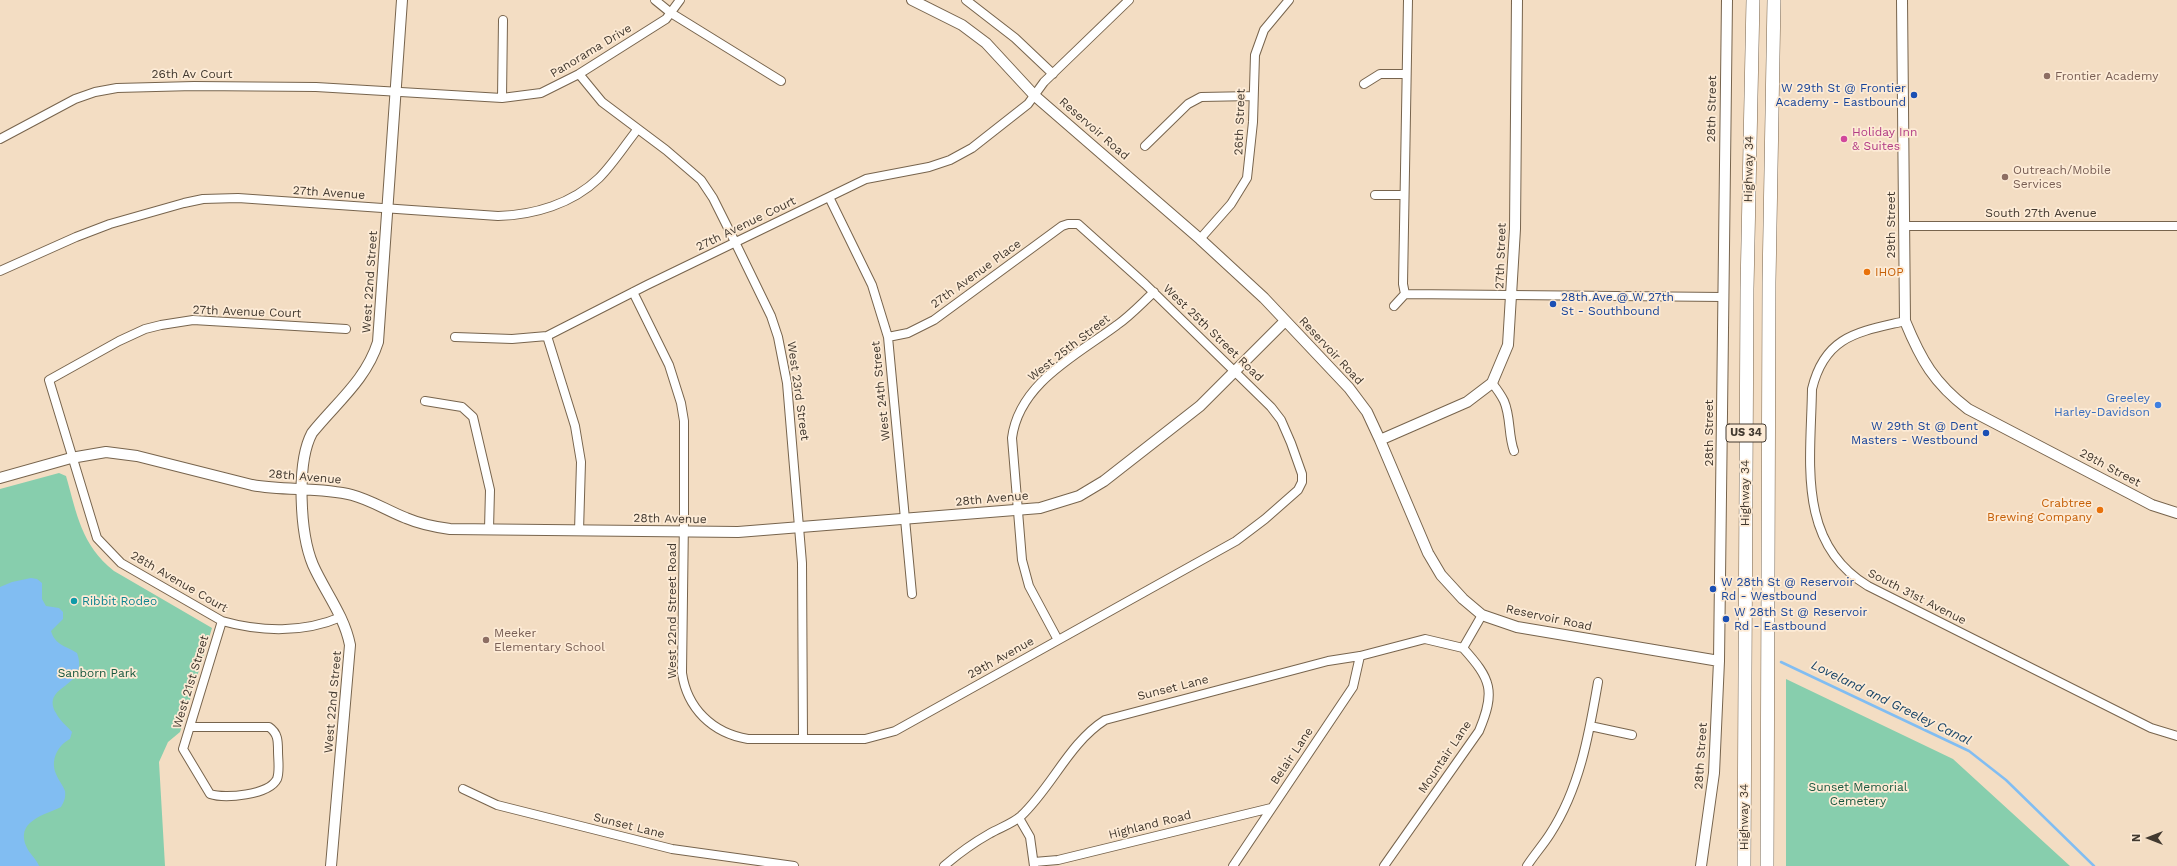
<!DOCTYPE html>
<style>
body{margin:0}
#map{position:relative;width:2177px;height:866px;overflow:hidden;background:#f3ddc3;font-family:"Work Sans",sans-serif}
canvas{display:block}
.north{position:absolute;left:2129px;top:818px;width:40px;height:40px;-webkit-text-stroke:3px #fdebd6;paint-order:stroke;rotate:270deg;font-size:11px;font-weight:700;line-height:16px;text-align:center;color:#42392f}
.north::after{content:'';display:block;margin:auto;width:14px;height:18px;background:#42392f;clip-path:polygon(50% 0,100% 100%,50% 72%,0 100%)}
</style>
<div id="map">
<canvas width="2177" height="866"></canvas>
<div class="north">N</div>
</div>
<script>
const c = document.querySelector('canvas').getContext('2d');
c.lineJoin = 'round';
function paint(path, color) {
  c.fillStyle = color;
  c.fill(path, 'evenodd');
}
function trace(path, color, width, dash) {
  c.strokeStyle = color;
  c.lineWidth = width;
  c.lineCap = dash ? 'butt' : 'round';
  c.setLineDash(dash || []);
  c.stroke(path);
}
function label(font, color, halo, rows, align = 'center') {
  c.font = font + ' "Work Sans",sans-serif';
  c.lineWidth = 3.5;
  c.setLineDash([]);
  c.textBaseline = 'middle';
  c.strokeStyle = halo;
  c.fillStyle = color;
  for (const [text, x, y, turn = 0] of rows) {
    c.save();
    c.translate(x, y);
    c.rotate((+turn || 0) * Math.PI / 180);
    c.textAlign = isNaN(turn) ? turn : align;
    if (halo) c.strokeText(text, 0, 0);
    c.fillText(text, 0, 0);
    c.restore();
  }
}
paint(new Path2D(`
 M59,473L66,476C77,514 81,545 114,571L212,628L180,732L168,742L159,762L165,866H0V489Z
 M1786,679L1953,759L2070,866H1786Z`), '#87cead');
paint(new Path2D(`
 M31,578L37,579L42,583V599L46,606L59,608L63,612V619L51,631C55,645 66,646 77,653C90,689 40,684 56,713C59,720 67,726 72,732L70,739C58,745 50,760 56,774C58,780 63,785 65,791C66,797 64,802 61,807C45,815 14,821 27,848C30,854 37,860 39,866H0V587L12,582Z`), '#81bdf2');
trace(new Path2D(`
 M1781,662L1969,751L2006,780L2094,866`), '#81bdf2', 2.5);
const minor = new Path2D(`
 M655,0L671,13L781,81
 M966,0L1015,38L1053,74
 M579,74L602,102L666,150L701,180L713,198L735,242L771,316L778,337L787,383L802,563L803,739
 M1364,84L1380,74H1406
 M502,98L503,20
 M0,139L75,99L95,92L117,88L194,86L316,87L502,98L541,93L579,74L666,19L680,0
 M1145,146L1188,104L1201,97L1253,96
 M1375,195H1404
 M829,197L872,285L888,337L912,594
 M1905,226H2177
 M1200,239L1231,204L1247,178L1253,122L1255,55L1264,30L1289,0
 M0,271L76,237L110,224L184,203L203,199L238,198L498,216C534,215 572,204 599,178C613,164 625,145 637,130
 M633,292L669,365L681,403L684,421V518L682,673C687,708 712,733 748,739H865L895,731L1236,541L1265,519L1298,490L1302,482V474L1291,443L1281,420L1271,407L1145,284L1078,224H1068L1062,226L934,320L908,333L888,337
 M1405,294L1723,297
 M1394,306L1405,294L1403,284L1408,0
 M1905,321C1859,332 1825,335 1812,389C1811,460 1796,543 1868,586L2151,728L2177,736
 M547,336L575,426L581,462L579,531
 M455,337L512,339L547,336L647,285L866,179L929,167L950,160L972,148L1028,104L1044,82L1129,0
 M1492,383C1496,388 1501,395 1504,401C1511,417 1508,435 1514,451
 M425,401L462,407L473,417L490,490L489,529
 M341,617C304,633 261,632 222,621L121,563L97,538L49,380L119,341L145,329L161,325L193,320L346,329
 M1058,640L1029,586L1022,560L1012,438C1019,383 1077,355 1117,325C1130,316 1142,303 1154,292
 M1590,726L1632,735
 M190,727H269C278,733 278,741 278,751C278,760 280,771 277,779C269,795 225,799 210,794L183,749L222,621
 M463,789L497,805L672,849L794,866
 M1019,818L1030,837L1034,866
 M1034,862L1058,860L1271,808
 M944,866C958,854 973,843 989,834C999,828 1012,824 1021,816C1052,787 1069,743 1105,720L1328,661L1360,656L1425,639L1463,648
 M1233,866L1353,687L1360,656
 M1384,866L1479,731C1496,691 1491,679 1463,648L1482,615
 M1527,866C1534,855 1543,845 1550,834C1580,788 1589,734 1598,682`);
const tertiary = new Path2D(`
 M912,0L962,25L986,43L1035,96L1200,239L1264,298L1349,388L1367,412L1380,440L1428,553L1441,575L1463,599L1482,615L1517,627L1719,661
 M1902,0L1905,321C1921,360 1934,383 1968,409L2152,505L2177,513
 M1380,440L1467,402L1492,383L1508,345L1515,229L1517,0
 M0,478L71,458L106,452L137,456L252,485C285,491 320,487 352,495C371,500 388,511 406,518C420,524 435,527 450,529L738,532L1040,508L1079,496L1104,481L1200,406L1285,321
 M331,866L350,645C344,615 325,592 313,565C300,534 296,463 312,433C336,403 366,380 378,342L402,0
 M1701,866L1714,773L1719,661L1727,0`);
const trunk = new Path2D(`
 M1744,866L1747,289L1753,0
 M1767,866L1769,282L1774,0`);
trace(minor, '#77644d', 10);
trace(tertiary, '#77644d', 12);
trace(trunk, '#77644d', 14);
trace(minor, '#fff', 8);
trace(tertiary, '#fff', 10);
trace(trunk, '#fff', 13);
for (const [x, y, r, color] of [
 [2047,76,4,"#8d6e63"],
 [1914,95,4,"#1a4fb4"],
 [1844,139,4,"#d1479c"],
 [2005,177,4,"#8d6e63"],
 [1867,272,4,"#e8710a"],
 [1553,304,4,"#1a4fb4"],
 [2158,405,4,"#3f7fe0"],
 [1986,433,4,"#1a4fb4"],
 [2100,510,4,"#e8710a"],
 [1713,589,4,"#1a4fb4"],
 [74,601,4,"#0f9aa8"],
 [1726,619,4,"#1a4fb4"],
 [486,640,4,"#8d6e63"]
]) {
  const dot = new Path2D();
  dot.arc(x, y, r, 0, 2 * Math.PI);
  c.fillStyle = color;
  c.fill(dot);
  trace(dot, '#fdebd6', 1.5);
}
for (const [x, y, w] of [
 [1746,433,40]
]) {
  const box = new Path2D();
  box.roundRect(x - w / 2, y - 9, w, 18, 3);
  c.fillStyle = '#fdebd6';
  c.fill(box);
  trace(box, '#42392f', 1);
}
label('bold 11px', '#42392f', null, [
 ["US 34",1746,433]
]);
label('12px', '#42392f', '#fdebd6', [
 ["Panorama Drive",591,51,-31],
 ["26th Av Court",192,74],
 ["28th Street",1712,109,-89],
 ["26th Street",1240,122,-88],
 ["Reservoir Road",1094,129,41],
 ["Highway 34",1749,169,-89],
 ["27th Avenue",329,193,4],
 ["South 27th Avenue",2041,213],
 ["27th Avenue Court",746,224,-26],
 ["29th Street",1891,225,-90],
 ["27th Street",1501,256,-88],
 ["27th Avenue Place",976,274,-36],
 ["West 22nd Street",370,282,-86],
 ["27th Avenue Court",247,312,2],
 ["West 25th Street Road",1213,333,44],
 ["West 25th Street",1069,348,-38],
 ["Reservoir Road",1331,351,47],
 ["West 23rd Street",798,391,82],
 ["West 24th Street",881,391,-96],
 ["28th Street",1709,433,-90],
 ["29th Street",2110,468,28],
 ["28th Avenue",305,477,5],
 ["Highway 34",1745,493,-90],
 ["28th Avenue",992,499,-5],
 ["28th Avenue",670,519,1],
 ["28th Avenue Court",179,582,30],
 ["South 31st Avenue",1917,597,27],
 ["West 22nd Street Road",672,611,-90],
 ["Reservoir Road",1549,618,12],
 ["29th Avenue",1001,658,-29],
 ["West 21st Street",191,682,-73],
 ["Sunset Lane",1173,688,-14],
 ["West 22nd Street",333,702,-85],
 ["Belair Lane",1292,756,-56],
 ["28th Street",1701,756,-86],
 ["Mountair Lane",1445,757,-56],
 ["Highway 34",1744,817,-90],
 ["Highland Road",1150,825,-14],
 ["Sunset Lane",629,826,14]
]);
label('12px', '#785e54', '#fdebd6', [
 ["Frontier Academy",2055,76],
 ["Outreach/Mobile",2013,170],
 ["Services",2013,184],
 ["Meeker",494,633],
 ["Elementary School",494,647]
], 'left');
label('12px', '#164399', '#fdebd6', [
 ["W 29th St @ Frontier",1906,88,"right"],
 ["Academy - Eastbound",1906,102,"right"],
 ["28th Ave @ W 27th",1561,297],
 ["St - Southbound",1561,311],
 ["W 29th St @ Dent",1978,426,"right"],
 ["Masters - Westbound",1978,440,"right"],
 ["W 28th St @ Reservoir",1721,582],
 ["Rd - Westbound",1721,596],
 ["W 28th St @ Reservoir",1734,612],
 ["Rd - Eastbound",1734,626]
], 'left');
label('12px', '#b23c85', '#fdebd6', [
 ["Holiday Inn",1852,132],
 ["& Suites",1852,146]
], 'left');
label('12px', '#c56008', '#fdebd6', [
 ["IHOP",1875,272],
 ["Crabtree",2092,503,"right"],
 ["Brewing Company",2092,517,"right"]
], 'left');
label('12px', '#366cbe', '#fdebd6', [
 ["Greeley",2150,398],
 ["Harley-Davidson",2150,412]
], 'right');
label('12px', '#0d838f', '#fdebd6', [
 ["Ribbit Rodeo",82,601]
], 'left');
label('12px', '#17583f', '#fdebd6', [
 ["Sanborn Park",97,673],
 ["Sunset Memorial",1858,787],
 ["Cemetery",1858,801]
]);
label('italic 13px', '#1a4669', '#fdebd6', [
 ["Loveland and Greeley Canal",1891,703,26]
]);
</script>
